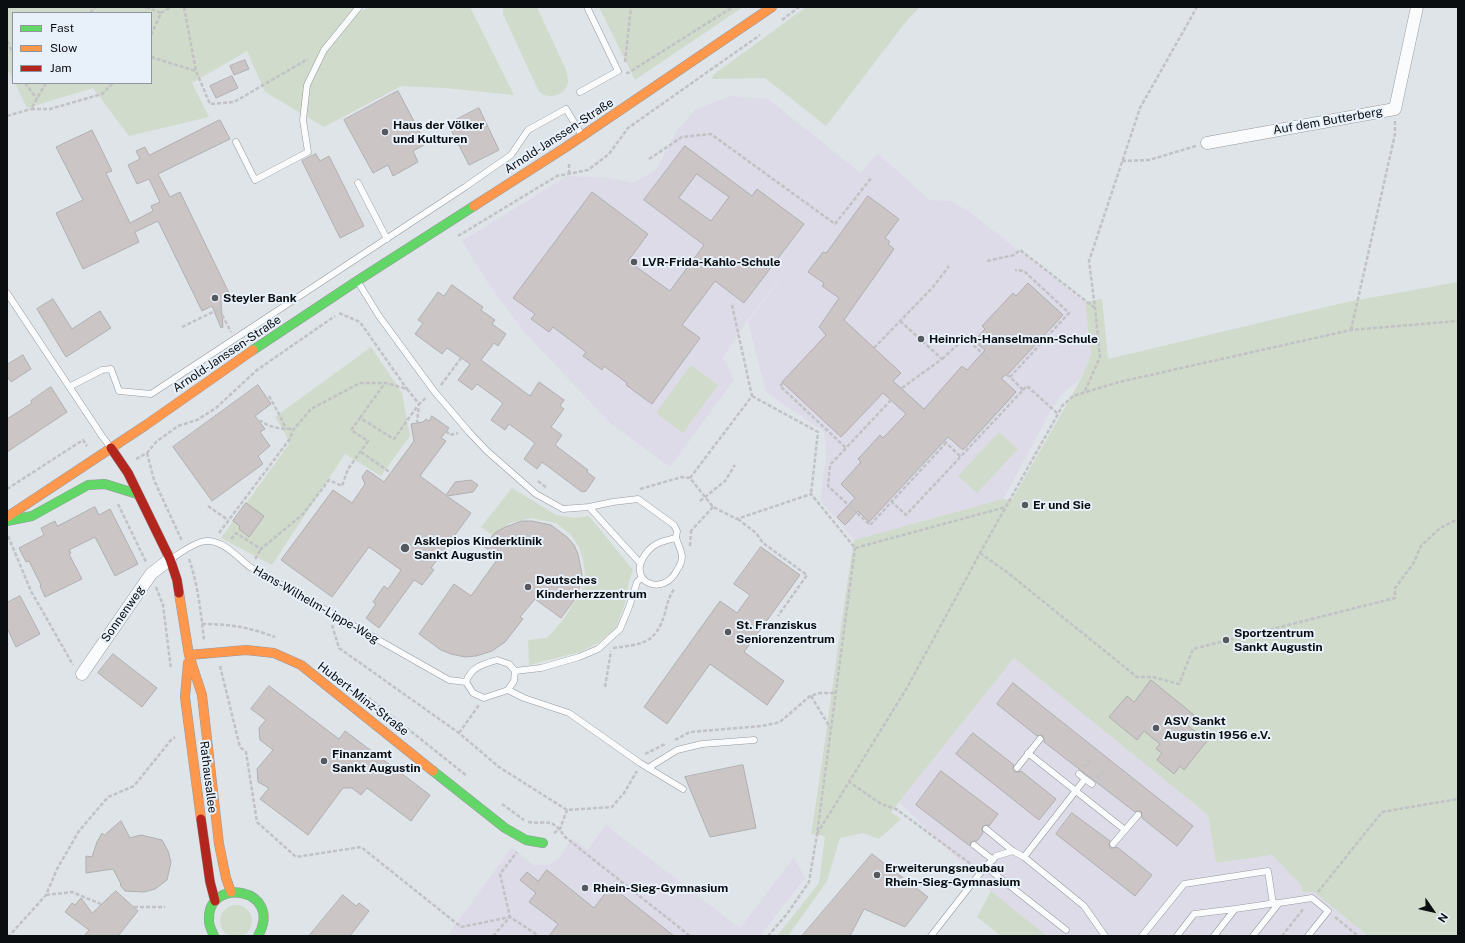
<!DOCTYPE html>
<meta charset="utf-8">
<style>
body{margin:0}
#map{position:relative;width:1465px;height:943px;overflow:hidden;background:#dfe4e9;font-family:"Public Sans",sans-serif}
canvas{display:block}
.frame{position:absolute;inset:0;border:8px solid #0b0e11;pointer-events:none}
.legend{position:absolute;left:12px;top:12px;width:140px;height:72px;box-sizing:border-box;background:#e8f0fa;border:1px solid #90969d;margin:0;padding:5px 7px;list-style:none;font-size:12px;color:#0b0e11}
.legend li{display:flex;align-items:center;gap:8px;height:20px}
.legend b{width:20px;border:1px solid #90969d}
.north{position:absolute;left:1413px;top:891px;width:40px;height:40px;-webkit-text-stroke:3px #e8f0fa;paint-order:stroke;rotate:124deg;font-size:11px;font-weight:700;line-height:16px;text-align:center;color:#0b0e11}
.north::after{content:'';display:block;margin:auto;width:14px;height:18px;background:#0b0e11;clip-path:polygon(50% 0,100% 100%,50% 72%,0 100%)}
</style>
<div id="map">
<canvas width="1465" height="943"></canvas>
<div class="frame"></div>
<ul class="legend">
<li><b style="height:5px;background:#63d668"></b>Fast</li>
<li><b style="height:5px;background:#ff974d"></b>Slow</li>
<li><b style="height:5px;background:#b3261e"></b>Jam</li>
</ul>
<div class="north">N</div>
</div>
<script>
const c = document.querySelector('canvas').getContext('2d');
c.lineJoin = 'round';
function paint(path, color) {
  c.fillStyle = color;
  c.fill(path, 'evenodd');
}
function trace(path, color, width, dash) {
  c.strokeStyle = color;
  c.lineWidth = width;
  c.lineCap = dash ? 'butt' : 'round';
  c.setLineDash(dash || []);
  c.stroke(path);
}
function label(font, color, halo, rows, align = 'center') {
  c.font = font + ' "Public Sans",sans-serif';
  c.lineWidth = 4;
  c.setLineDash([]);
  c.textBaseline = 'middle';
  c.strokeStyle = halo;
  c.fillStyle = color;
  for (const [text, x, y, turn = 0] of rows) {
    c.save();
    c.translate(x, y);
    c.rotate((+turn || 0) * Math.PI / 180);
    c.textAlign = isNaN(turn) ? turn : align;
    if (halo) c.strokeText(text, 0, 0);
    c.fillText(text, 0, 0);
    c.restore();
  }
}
paint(new Path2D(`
 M731,96L768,99L861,173L877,153L930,200L951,201L968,211L1085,302L1091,355L1081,379L1063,393L1052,409L1003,499L854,540L820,500L826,456L824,432L766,392L748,322L801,251L747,321L723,357L734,380L670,467L611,424L525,333L488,283L462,241L567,176L610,178L633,183L656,170L677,130L696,109Z
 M1014,658L1208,815L1216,863L1272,855L1301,885L1314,892L1368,936H1047L991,891L899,802Z
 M606,825L740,928L794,857L805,878L760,936H447L512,847L533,865H548L559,858L572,838L587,850Z`), '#dedbe8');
paint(new Path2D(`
 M7,7H353L357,13L370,7H470L514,95L445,88L401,86L324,127L265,92L247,51L192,83L209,117L129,136L93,88L27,108L15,83H151V13H13V80L9,72H7Z
 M503,7H537L567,72C567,75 568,79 568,81C567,96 549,100 539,92L503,14Z
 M599,7H743L635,80Z
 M806,7H920L908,19L826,126L765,78L712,79L713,75Z
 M1458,282V936H1368L1314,892H1302L1301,885L1272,855L1216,863L1208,815L1014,658L891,812L901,819L879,839L863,833L840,838L827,881L788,936H777L819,883L825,836L811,834C827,736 838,638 854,540L1003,499L1012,500L1081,379L1091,355L1085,302L1102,299L1108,359L1347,302Z
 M371,347L402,393L410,436L381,476L345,454L272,565L221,538L289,444L287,437L275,417Z
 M691,365L718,385L683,433L656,413Z
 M999,432L1018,449L977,493L958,476Z
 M512,488L556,515L574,518L589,516L633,570L629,581L625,603L616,628L598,643L580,652L529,665L528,640L547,638L563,620L582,590L585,574L583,559L579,547L571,535L556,523L531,518L510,523L492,535L481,527Z
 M991,891L1047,936H1001L977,917Z
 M220 921a16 16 0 1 1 32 0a16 16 0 1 1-32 0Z`), '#d0dbcb');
const building = new Path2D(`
 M245,60L249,69L234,75L230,66Z
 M232,76L238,88L216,98L210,86Z
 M398,91L426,144L413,151L418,162L393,176L388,165L373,173L344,120Z
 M479,108L499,150L469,165L448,124Z
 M220,120L230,139L158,174L170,197L180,192L231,297L221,302L223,327L221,328L212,306L202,311L158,221L135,232L139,242L83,269L56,213L83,200L56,147L92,130L112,171L106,173L130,223L153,211L151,206L160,202L149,179L137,184L128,165L140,159L136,151L145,147L149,155Z
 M685,146L752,196L757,189L804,224L744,303L715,281L682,325L700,338L652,404L626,385L627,383L604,366L602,370L583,356L586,352L553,327L549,332L531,319L535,314L513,298L592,192L648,234L628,261L670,291L704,245L644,200ZM697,174L729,197L711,221L679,198Z
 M316,154L320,161L329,156L364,226L340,238L302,161Z
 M868,196L899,219L885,238L890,242L888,244L894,249L844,320L901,373L893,381L924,409L962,366L967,370L985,350L974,341L985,329L982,326L1013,293L1016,296L1028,283L1063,315L1009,373L1001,378L1016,392L963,450L948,437L869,522L858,511L845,525L837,517L855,498L841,484L861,462L858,459L880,435L883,438L906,414L883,393L841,437L782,382L826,335L819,327L839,298L822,286L824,283L808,272L823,252L826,253Z
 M452,285L483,307L481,310L495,320L492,324L506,334L498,346L494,343L481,360L530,396L539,382L564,400L560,406L564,409L551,427L562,435L555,445L588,470L587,472L595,478L586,491L582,492L542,462L537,469L524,459L535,443L509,424L505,430L491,420L503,403L477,384L472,390L458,380L470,364L447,348L442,354L415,334L423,323L418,320L438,292L444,296Z
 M53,299L72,329L100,311L111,328L66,357L37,309Z
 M23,355L31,369L11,382L7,376V365Z
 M258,385L271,404L255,416L265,429L260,432L270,446L258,456L263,464L212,501L173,447Z
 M51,387L67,412L7,452V419L32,403L31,401Z
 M432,416L449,428L441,438L446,441L420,476L446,495L455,482L471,480L478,485L473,492L447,496L471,513L431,568L434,570L422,585L414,580L379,628L366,618L376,604L373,602L384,586L388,589L401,570L369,547L332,597L281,560L333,490L352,503L365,484L362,477L367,470L384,482L414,441L411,424L423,422L426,419L429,421Z
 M246,503L264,516L249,537L239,529L240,526L233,521Z
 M95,507L99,515L110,509L138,564L115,576L95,537L69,550L71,553L69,554L82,579L45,597L40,586L41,585L29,561L26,562L19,548L44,535L41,528L55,521L57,526Z
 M522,521H532L551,525L567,537L574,545L578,554L582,574L581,584L573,602L561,618L535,599L520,617L523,619L505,642L492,651L476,656L465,657L451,654L441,650L419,634L454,584L471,596L499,557L483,546L495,533L503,528Z
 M761,547L800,575L744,652L784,681L767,705L710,664L667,724L644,707L720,601L737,613L750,595L734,584Z
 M20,596L40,634L16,647L7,628V603Z
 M113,654L157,688L142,707L98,673Z
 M1151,680L1194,715L1187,725L1207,741L1184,770L1180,766L1174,774L1157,760L1162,753L1156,749L1160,744L1144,731L1137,740L1109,717L1127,696L1134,702Z
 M1013,683L1193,826L1177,846L1142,818V814L1141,811H1137L1135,812L1044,742V738L1042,735L1037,736L997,704Z
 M269,686L339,739L345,731L430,795L411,821L367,788L361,795L352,788H343L308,835L260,799L269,788L258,782L257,769L273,750L260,740L259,728L266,720L251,709Z
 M973,733L1014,765L1013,769L1015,772H1018L1021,771L1056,799L1039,820L956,754Z
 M743,765L756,828L710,837L685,777Z
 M941,771L998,814L989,826L986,825L983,826L982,829L983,833L977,841H974L971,842L970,846L916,805Z
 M1072,813L1110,841L1109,845L1110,848H1114L1117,847L1152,875L1135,896L1056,834Z
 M121,821L130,838L141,835L162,840L168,851L171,862L167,880L155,889L144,892L125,891L120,885L121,884L113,869L86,873V856L92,857L97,842L102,833L104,835Z
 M872,854L928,897L905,927L864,909L850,936H802Z
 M547,870L594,908L611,886L674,936H549L558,924L529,902L536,893L520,880L527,872L538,881Z
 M116,891L138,911L118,936H84L89,930L65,912L72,903L75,905L81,898L92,913Z
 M343,895L356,906L359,903L369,911L350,936H309Z`);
paint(building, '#cbc5c5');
trace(building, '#afafb1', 1);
const lane = new Path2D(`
 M580,92L618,71L587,7
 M236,142L255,180L308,152L303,120L307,85L324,50L359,7
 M358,183L387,239
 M358,282L379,316L434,391L469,432L487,451L536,494L563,509L589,507L613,502L638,499L674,525L677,531L676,538
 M7,293L102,436L111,448
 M69,387L102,370L111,369L119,391L151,394L465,187L511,155L528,130L566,109L581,134
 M589,507L640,563
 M676,538C678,544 681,550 682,556C682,561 680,566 677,570C664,597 629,583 643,558C651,544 661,541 676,538Z
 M171,559C180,553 191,545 201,542C220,536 237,557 250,567L449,680L466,682
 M497,660L509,664L515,671L514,681L508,690L484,698L473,693L466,682C471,667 483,664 497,660Z
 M515,671L541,668L579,657L598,649L620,629L629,607L637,582L642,577
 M508,690L524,698L569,713L640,763L683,789
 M1028,753L1125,830
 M648,768L677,750L702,744L754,740
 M1017,768L1040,739
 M1079,774L1085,779
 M986,829L1013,851
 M1113,844L1138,815
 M974,845L993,860
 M1024,857L1085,779L1092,784
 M986,867L1066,930
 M931,936L981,872L996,856L1013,851L1024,857L1084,906L1105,936
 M1142,936L1184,884L1268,871L1273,904
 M1177,936L1194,914L1235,909
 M1214,936L1235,909L1276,903
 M1253,936L1279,903L1312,898L1328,911L1308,936`);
const street = new Path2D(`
 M1207,143L1395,109L1417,7
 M82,674L151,574L170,559`);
const fast = new Path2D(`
 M253,350L357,281L474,206
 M7,521L32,516L88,485L105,484L137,494
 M433,771L505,828L526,840L543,843
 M214,936C212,931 209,926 209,921C206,875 285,888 258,936`);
const slow = new Path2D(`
 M474,206L566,147L772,7
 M7,517L146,425L253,350
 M179,593L189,655L202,695L219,844L226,878L231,892
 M189,655L246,650L274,653L301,665L433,771
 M188,663L185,697L201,819`);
const jam = new Path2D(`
 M111,448L128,473L170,559L177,580L179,593
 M201,819L210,882L215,901`);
trace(lane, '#95999d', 7);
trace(street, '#95999d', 13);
trace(fast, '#95999d', 10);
trace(slow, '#95999d', 10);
trace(jam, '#95999d', 10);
trace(new Path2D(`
 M146,7L161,13
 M184,7L196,71L210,104L234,102L308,59
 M90,13L95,7
 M782,20L799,7
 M151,35L161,13L171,7
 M7,41L13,53
 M151,57L196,71
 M625,62L631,7
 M626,73H628L733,7
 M25,83L37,99
 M46,83L31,109H50L102,94L113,83
 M7,116L31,109
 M649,159L682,137L711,134L835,224L872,177
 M1122,161L1149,160L1196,146
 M569,164V173
 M458,236L557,176L588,170L609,154L628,128L760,35
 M987,261L1014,255L1020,250L1095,308
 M732,305L752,396L690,478L713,507L737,519L811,494L855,548L1006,507
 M339,313L360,322L407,389
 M900,321L942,359L902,388
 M182,327L219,309L231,332
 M1351,330L1395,134V121
 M874,348L933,287L949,266
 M942,359L965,338L990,360
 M1006,374L1010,377
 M783,383L780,386L846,448
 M441,385L461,358
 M1023,390L1027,386L1058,414
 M1085,391L1100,357L1095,308L1089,261L1140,108L1197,7
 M269,396L279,414L286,429
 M752,396L818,432L811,494
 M891,400L830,465L828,486L870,525L946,443
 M360,418L385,383
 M259,422L261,421C271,428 281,429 294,429
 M446,431L450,435L458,433
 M944,441L961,457
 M361,452L391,473
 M147,453L154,480L182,541
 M136,459L147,453L156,442L178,426L197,420L216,408L257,370L335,316
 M538,481L547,488
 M7,489L83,440L87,446
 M640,489L682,477L690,478
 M700,501L725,481L735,465
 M891,501L906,515L1023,390L1010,377L1069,313L1024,271L1015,270
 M118,504L146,562
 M208,506L228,520
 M738,519L756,533L763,543L807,575L778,616
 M690,532L713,507
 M219,533L289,440L294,429L311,409L360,383H386L407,389L419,404L427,397
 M8,536L31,591L73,665
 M231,539L236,533L261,549L303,514L329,480L342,486L348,469L368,441L351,430L360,418L394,439L419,404L417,423
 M690,546L691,532
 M980,553L1008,573L1137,677H1153L1179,684L1193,649L1395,598V588L1413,564L1421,546L1440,528L1458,519
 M189,559C198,585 201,613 204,640
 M255,559L261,549
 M156,587L163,605L171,669
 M202,624C231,624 248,627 275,637
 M332,625L339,648L459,733L499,767L567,810L612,807L624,793L637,771
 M613,648C642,644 655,645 665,613C667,604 669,596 675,588
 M220,666L240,747L246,752L257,822L296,857L361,847L461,927L510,917L539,936
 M605,687L611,651
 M364,694L467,776
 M811,696L831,729
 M459,733L479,705
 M675,740L690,732L762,726L780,722L810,696L820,693H836
 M645,754L665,744
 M1084,767L1090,760L1088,758
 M1097,778L1103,771
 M848,781L881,804L896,809L975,867
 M502,804L524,820
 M528,822C548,825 551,816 565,837L690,936
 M554,833L560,829L567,810
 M817,834L908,686L980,553L1058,414L1062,406L1073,396L1119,382L1351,330L1458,321
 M1318,892L1382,812L1458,799
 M46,895L72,892L101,904
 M134,907H165
 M1335,917L1358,936
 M7,936L10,935L46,895L57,869L79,831L108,797L134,786L171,740L175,737
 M493,936L510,917L500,874L517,852
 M768,936L787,914L809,882L817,834L855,548
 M1282,936L1304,908`), '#c1c2c5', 2.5, [4, 2]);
trace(lane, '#fafbfc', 6);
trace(street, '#fafbfc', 12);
trace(fast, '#63d668', 9);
trace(slow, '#ff974d', 9);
trace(jam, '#b3261e', 9);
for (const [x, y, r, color] of [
 [385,132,4,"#55595d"],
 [634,262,4,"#55595d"],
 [215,298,4,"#55595d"],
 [921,339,4,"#55595d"],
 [1025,505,4,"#55595d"],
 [405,548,5,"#55595d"],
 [528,587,4,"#55595d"],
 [728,632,4,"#55595d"],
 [1226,640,4,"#55595d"],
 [1156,728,4,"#55595d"],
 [324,761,4,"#55595d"],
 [877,875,4,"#55595d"],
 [585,888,4,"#55595d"]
]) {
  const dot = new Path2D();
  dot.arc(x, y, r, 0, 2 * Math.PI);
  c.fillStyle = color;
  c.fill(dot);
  trace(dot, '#e8f0fa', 1.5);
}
label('12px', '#0b0e11', '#e8f0fa', [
 ["Auf dem Butterberg",1328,121,-10],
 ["Arnold-Janssen-Straße",559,136,-33],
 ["Arnold-Janssen-Straße",227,354,-34],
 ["Hans-Wilhelm-Lippe-Weg",316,605,30],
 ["Sonnenweg",123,614,-55],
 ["Hubert-Minz-Straße",363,699,38],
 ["Rathausallee",208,777,83]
]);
label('bold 12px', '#0b0e11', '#e8f0fa', [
 ["Haus der Völker",393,125],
 ["und Kulturen",393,139],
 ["LVR-Frida-Kahlo-Schule",642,262],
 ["Steyler Bank",223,298],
 ["Heinrich-Hanselmann-Schule",929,339],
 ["Er und Sie",1033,505],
 ["Asklepios Kinderklinik",414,541],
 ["Sankt Augustin",414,555],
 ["Deutsches",536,580],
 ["Kinderherzzentrum",536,594],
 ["St. Franziskus",736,625],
 ["Seniorenzentrum",736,639],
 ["Sportzentrum",1234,633],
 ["Sankt Augustin",1234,647],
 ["ASV Sankt",1164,721],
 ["Augustin 1956 e.V.",1164,735],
 ["Finanzamt",332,754],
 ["Sankt Augustin",332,768],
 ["Erweiterungsneubau",885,868],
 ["Rhein-Sieg-Gymnasium",885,882],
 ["Rhein-Sieg-Gymnasium",593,888]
], 'left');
</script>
